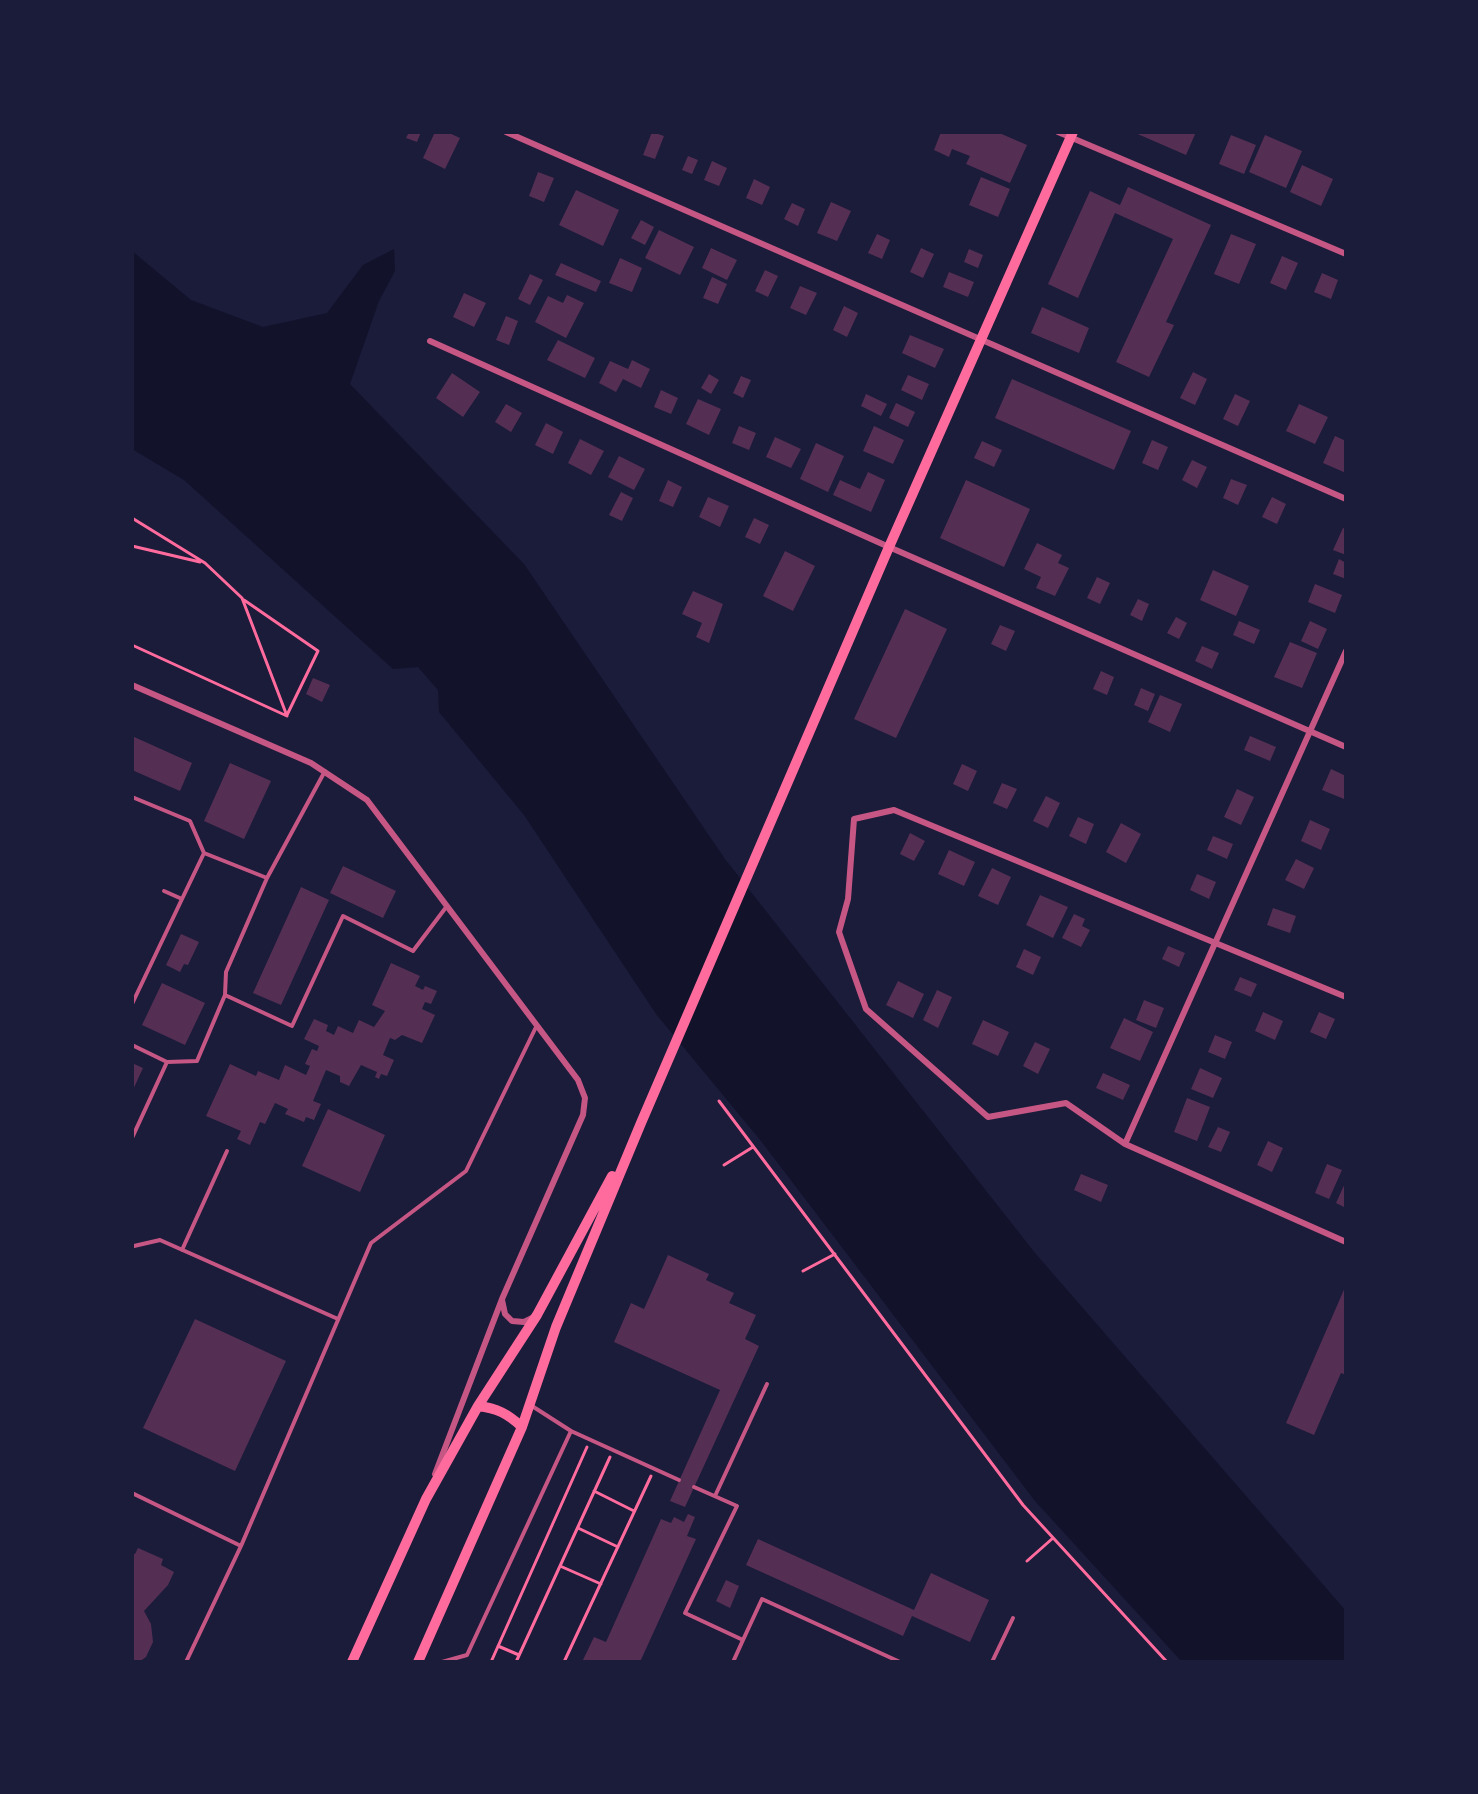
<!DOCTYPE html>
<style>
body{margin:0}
#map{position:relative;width:1478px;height:1794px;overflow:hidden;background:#1b1b3a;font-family:Helvetica,sans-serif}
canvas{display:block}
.frame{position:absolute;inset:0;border:134px solid #1b1b3a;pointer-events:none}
</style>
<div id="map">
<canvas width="1478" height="1794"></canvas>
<div class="frame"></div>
</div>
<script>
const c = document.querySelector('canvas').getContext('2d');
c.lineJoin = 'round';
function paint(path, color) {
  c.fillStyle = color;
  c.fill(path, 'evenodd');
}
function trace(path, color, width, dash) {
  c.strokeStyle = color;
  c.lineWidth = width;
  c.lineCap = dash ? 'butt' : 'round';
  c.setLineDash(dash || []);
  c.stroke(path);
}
paint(new Path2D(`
 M394,249L395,271L379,301L350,384L524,564L725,859L1035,1253L1346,1611V1662H1182L1035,1501L761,1141L656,1014L524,815L439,712L438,690L418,667L393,669L184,480L132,449V251L191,300L263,327L327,313L363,265Z`), '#12122b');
paint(new Path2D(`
 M409,132H421L417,142L406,138Z
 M435,132H447L460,138L445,169L423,158Z
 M652,132L664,136L655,159L643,155Z
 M941,132H997L1027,145L1010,183L966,164L970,156L952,149L949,157L934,150Z
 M1133,132H1196L1186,155Z
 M1231,135L1256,145L1244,174L1219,164Z
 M1265,135L1302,151L1286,188L1249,172Z
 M688,156L698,160L692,174L682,170Z
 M712,161L727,168L719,186L704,180Z
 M1302,165L1333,179L1321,206L1290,192Z
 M538,172L554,178L544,202L529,196Z
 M981,177L1010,189L998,217L969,205Z
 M754,179L770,187L762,205L746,198Z
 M1128,187L1211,225L1166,322L1174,325L1149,377L1116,362L1173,239L1115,213L1078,298L1048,284L1090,191L1120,205Z
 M576,190L619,210L603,246L559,225Z
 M831,202L851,211L837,241L817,233Z
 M792,203L805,209L798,226L784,219Z
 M641,220L654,227L645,245L631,238Z
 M659,230L694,247L680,275L645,258Z
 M877,234L890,240L882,259L868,253Z
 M1231,234L1256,244L1239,284L1214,274Z
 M711,248L737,260L727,280L702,268Z
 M921,248L934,254L923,278L910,272Z
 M969,249L983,255L978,268L964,262Z
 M1282,256L1298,263L1286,290L1270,283Z
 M620,258L642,268L632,292L609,283Z
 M561,263L601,281L596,292L555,275Z
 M765,270L778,276L768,297L755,291Z
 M949,272L974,282L968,297L943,287Z
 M1322,273L1338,280L1331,299L1314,292Z
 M530,274L543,280L530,305L518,299Z
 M712,277L727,284L718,304L703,298Z
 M800,286L817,293L806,315L790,308Z
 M464,293L486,303L474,327L453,317Z
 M567,295L584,303L566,338L535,322L548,296L563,303Z
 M844,306L858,313L847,337L833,330Z
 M1042,307L1089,328L1079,353L1031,333Z
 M506,316L518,321L509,345L496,340Z
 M910,335L944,349L935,368L902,353Z
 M558,340L595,358L585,378L547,360Z
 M632,360L650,369L641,388L623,379L616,392L599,383L610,361L628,369Z
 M1193,372L1207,379L1195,405L1180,398Z
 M452,373L480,392L463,417L436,398Z
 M709,374L719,380L711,394L701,388Z
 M908,375L929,384L922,400L901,390Z
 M741,376L751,380L743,398L733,393Z
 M1012,379L1131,431L1114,470L995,418Z
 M661,390L678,398L671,414L654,407Z
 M866,394L887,404L881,416L861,406Z
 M1235,394L1250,401L1238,426L1223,419Z
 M698,399L721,409L709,435L686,424Z
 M896,403L915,412L908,427L889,418Z
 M506,404L522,413L511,432L495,422Z
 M1299,404L1328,417L1315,444L1286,431Z
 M546,423L563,432L553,454L535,445Z
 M739,426L756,433L749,450L732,443Z
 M874,426L904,440L893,464L863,451Z
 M1335,436L1346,441V473L1323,463Z
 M775,437L801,449L791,468L766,457Z
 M580,439L604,451L591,475L568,463Z
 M1152,440L1168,447L1158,470L1142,463Z
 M982,441L1002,450L994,467L974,458Z
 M816,443L844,456L828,492L800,479Z
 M619,456L645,469L634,490L608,477Z
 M1192,460L1207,467L1197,488L1182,480Z
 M868,472L885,480L871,512L833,495L840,480L860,489Z
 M1231,479L1247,485L1238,505L1223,498Z
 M668,480L682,487L673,507L659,501Z
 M966,480L1030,509L1004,567L940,538Z
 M621,492L633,498L622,521L609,515Z
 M708,497L729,506L720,527L699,517Z
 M1272,497L1286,504L1277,524L1262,517Z
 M754,518L769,525L760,544L745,537Z
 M1343,528L1346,529V555L1333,550Z
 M1037,543L1062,555L1058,563L1069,568L1055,596L1036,588L1041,577L1024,569Z
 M785,551L815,566L793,611L763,596Z
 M1339,559L1346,563V579L1333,574Z
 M1213,570L1249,586L1236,616L1200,600Z
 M1097,577L1110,583L1100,604L1087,598Z
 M1315,584L1342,595L1335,613L1308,602Z
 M693,591L723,604L709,643L696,637L702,623L682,614Z
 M1138,599L1149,604L1142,621L1130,615Z
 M905,609L947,629L896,738L854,719Z
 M1176,617L1187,623L1179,639L1167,633Z
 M1239,621L1260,630L1254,644L1233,635Z
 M1310,621L1327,629L1318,649L1301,641Z
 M1000,625L1015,631L1006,651L991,644Z
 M1290,642L1317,653L1302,688L1274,677Z
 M1202,646L1219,653L1212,669L1195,661Z
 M1101,671L1114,677L1107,695L1093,689Z
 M313,678L330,685L322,702L306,694Z
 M1141,688L1155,694L1148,711L1134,705Z
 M1160,695L1182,704L1170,732L1148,722Z
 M132,736L192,763L180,791L132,770Z
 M1250,736L1276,747L1270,761L1244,750Z
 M230,763L271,781L244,839L204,821Z
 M962,764L977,771L968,791L953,784Z
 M1331,769L1346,776L1344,799L1322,790Z
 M1002,783L1017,789L1007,809L993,803Z
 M1237,789L1254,797L1241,825L1224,817Z
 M1046,796L1060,803L1048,828L1033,821Z
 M1078,817L1094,824L1086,844L1069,836Z
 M1310,820L1330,829L1321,850L1301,841Z
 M1121,823L1141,834L1126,863L1106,852Z
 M910,833L925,841L914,861L900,854Z
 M1213,836L1233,844L1227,859L1207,850Z
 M949,850L975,862L964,886L938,874Z
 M1296,859L1314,868L1304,889L1285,880Z
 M343,866L396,891L383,918L330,893Z
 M992,868L1011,877L998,905L978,896Z
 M1197,874L1216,882L1209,899L1190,890Z
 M301,887L329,900L281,1005L253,993Z
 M1040,895L1068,907L1053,938L1026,925Z
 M1273,908L1296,916L1290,933L1267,925Z
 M1074,914L1085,919L1082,926L1090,930L1081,947L1062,938Z
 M181,934L199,942L188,965L184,964L180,972L166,965Z
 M1168,946L1185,953L1179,967L1162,959Z
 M1024,949L1041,957L1033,975L1016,967Z
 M391,963L420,976L415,986L423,990L425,986L437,991L431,1004L425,1002L422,1009L435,1015L422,1043L402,1035L395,1040L390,1038L383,1055L394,1060L387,1076L381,1074L379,1079L375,1077L377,1072L361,1065L349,1086L340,1082V1076L326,1070L313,1101L321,1104L314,1120L306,1117L304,1122L285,1114L288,1109L275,1103L265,1124L260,1122L250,1145L237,1139L241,1131L206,1116L230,1064L256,1076L258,1071L279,1080L285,1065L306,1075L310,1066L305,1064L312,1049L317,1051L319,1046L304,1039L314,1019L328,1025L326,1031L334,1035L338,1026L353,1033L359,1020L374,1027L385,1011L372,1005Z
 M1240,977L1257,984L1251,997L1234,990Z
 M898,981L924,994L913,1018L886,1005Z
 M162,983L205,1003L185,1045L142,1025Z
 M937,990L952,997L938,1028L923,1020Z
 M1144,1000L1164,1008L1156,1028L1136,1020Z
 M1263,1012L1283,1021L1275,1040L1255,1031Z
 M1319,1012L1335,1019L1326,1039L1310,1032Z
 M1124,1018L1153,1032L1140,1061L1110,1048Z
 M983,1020L1009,1032L998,1056L972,1044Z
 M1215,1035L1232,1042L1225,1059L1208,1052Z
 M1035,1042L1050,1049L1038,1074L1023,1066Z
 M132,1063L143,1068L132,1092Z
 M1200,1068L1222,1078L1213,1098L1191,1089Z
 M1103,1073L1130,1085L1123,1100L1096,1088Z
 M1187,1098L1210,1107L1197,1141L1174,1132Z
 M328,1109L385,1135L360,1192L302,1166Z
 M1218,1127L1230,1132L1221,1152L1208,1147Z
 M1268,1141L1283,1148L1272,1172L1257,1165Z
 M1327,1164L1342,1170L1329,1199L1315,1193Z
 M1081,1174L1108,1185L1101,1202L1074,1190Z
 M1346,1181V1208L1336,1203Z
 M668,1255L709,1274L706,1280L734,1293L729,1303L756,1315L745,1339L759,1346L685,1507L670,1501L720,1390L614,1342L631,1303L644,1309Z
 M1346,1285V1375L1341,1373L1314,1435L1286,1423Z
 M195,1319L286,1361L235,1471L143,1428Z
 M688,1514L695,1517L687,1536L696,1539L640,1662H582L594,1637L606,1642L661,1519L671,1523L674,1517L684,1522Z
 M758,1539L914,1610L931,1573L989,1600L970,1642L912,1616L903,1636L746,1565Z
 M138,1548L163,1559L161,1565L174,1572L168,1585L144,1611L151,1624L153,1642L146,1657L139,1662H132V1553L135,1554Z
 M726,1580L739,1586L730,1608L716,1601Z`), '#542f53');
trace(new Path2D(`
 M132,518L205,563L242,598L287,716L132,645
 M132,546L200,562
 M244,600L318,651L287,715
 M719,1101L1023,1505L1167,1662
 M724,1165L753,1147
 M803,1271L835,1254
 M594,1491L634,1511
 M578,1528L618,1547
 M1027,1561L1053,1538
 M560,1566L601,1584
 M498,1646L519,1655
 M491,1662L587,1447
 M516,1662L610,1457
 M564,1662L651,1476`), '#ff6b9d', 3);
trace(new Path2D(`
 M132,797L190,821L204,853
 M164,891L182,899L204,853L267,878
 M225,995L292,1026L343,916L413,951L447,906
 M132,1004L182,899
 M132,1045L167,1062
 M132,1138L167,1062L197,1061L225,995L226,972L267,878L325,771
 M134,1246L160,1240L338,1319
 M182,1250L227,1151
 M571,1431L679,1480
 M694,1487L737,1506L685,1613L743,1640L733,1662
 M132,1493L241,1546
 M715,1496L767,1384
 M743,1640L762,1599L900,1662
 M186,1662L241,1546L371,1243L466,1171L537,1025
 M442,1662L467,1655L571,1431L532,1406
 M992,1662L1013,1618`), '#c65784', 4);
trace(new Path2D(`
 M506,132L1346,499
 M1058,132L1346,254
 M430,341L889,547L1346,747
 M132,685L311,763L367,800L578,1080L585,1098L583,1115L502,1299L435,1474
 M1346,997L894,810L854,819L848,899L839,932L866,1009L988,1117L1066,1103L1125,1144L1346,1242
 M1125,1144L1346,651
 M502,1300L505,1314L512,1321L524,1322L534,1317`), '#c65784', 6);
trace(new Path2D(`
 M478,1406C497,1408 508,1414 522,1427
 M352,1662L426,1499L478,1406L537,1315L612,1176
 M418,1662L522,1427L556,1327L641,1123L889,547L1073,132`), '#ff6b9d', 10);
</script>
